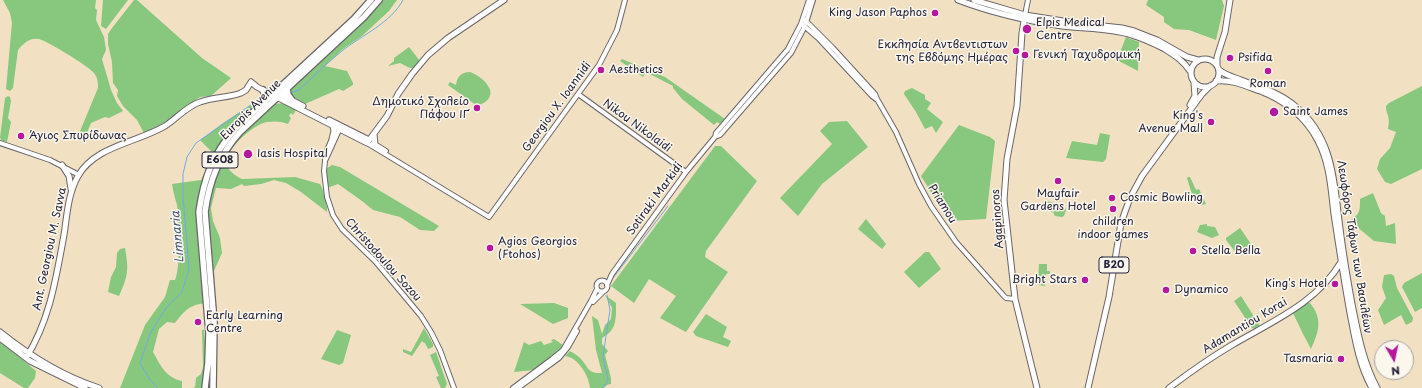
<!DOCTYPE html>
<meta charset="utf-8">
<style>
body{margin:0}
#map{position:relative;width:1422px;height:388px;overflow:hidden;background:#f1e1c2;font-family:"Playpen Sans",sans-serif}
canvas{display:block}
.north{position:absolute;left:1374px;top:340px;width:40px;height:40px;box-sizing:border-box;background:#fbf7ec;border:1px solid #a4a2a5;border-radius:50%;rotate:171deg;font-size:11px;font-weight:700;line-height:16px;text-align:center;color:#22223b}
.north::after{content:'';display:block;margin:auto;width:14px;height:18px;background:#b5179e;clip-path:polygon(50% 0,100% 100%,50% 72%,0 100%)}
</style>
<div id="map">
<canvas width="1422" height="388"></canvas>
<div class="north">N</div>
</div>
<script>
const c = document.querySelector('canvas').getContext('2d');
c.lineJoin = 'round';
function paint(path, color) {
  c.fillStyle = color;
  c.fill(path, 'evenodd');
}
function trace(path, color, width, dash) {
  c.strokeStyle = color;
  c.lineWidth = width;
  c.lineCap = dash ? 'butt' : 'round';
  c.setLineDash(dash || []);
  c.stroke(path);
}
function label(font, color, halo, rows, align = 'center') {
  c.font = font + ' "Playpen Sans",sans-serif';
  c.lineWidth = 3;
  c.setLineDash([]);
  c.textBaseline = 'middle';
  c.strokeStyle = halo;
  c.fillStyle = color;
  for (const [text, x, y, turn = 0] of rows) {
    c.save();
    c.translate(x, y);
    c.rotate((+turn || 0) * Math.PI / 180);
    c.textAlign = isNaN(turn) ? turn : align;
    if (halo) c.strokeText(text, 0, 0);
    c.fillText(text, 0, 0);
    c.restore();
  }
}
paint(new Path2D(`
 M3,0H96L95,8L97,10L96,20L104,37L106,50L102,59L111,90L117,103L123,111L109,118L105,117L91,123L86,135L78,136L98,88C98,83 98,78 94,73C90,67 47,41 39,39C29,37 23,44 18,50L13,88L10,91L6,89L12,23L10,13Z
 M103,0H128L106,29L101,26Z
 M134,0H137L202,58L231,78L211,96L200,97L156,128L144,133L137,120L123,106L117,96L118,90L113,83L112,62L108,44V34L112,28Z
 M381,0H397L389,11L362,36L343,49L325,66L347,71L353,83V85L343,91L339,89L305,104L289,95V90L360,25Z
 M1148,0H1222L1224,6L1216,40L1189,30L1174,29L1164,22V17L1146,5Z
 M1126,37L1139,42L1138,71L1117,60Z
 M409,47L420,61C411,72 411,68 400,63L388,66L394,61V58Z
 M622,59L665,77L725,119L720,124L717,122L714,125L682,99L673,88V86L646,72L643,77L620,61Z
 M470,72C476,74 485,80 488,86C495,95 486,105 476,105L448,85L450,82L456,85C457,77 461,72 470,72Z
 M1422,86V169L1391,184L1385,182L1377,169L1380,159L1390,148L1396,132L1388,129C1391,115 1386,116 1386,106L1389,103Z
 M912,88L925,95V99L931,103L927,109L943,122L936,133L932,126L925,129L916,112L904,94L905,91Z
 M8,96L10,97L11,101L8,118L11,122L7,142L2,141L0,138L5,98Z
 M263,99L273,104L284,103L296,110L293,115L291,113L289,116L291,118L288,124C281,121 275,121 267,122C255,124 232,144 228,156C223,167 233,175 242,179L295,177L320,184C323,188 328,207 327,212L301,192L286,183L274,180L261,184L244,186L242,184L231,189L216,188L211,208L213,221L220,238L222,253L214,271L215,303C193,303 188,306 175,323L167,322L159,329L153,352C161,366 165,377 182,381V388H120L145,325L165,297L170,280H175C181,267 179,220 177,205C175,198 173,191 172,184L201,180L214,154L200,140L223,123L258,100Z
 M847,121L868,147L822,184L798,216L780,198L832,144L820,131L829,122Z
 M959,125L990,137L995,141L986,219L949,221L921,176Z
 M1100,133L1110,135L1106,159L1103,162L1066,158L1072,141L1097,145Z
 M715,146H721L757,181L706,251L705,257L728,272L686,332L660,318L676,296L649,279L634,303L611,286Z
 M332,165L340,167L439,226L434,231L420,230L400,217L373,210L362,201L338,184L327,188L326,169Z
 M1188,177H1190L1196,190L1199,189L1206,204L1202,205L1194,201L1187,178Z
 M1373,193L1381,213L1385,216L1386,226L1395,223L1396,244L1374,241L1350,221C1360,213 1360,212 1360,199Z
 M1047,201L1061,205L1065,208L1066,210L1064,216L1062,217L1055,216L1053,212L1045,210Z
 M866,219L886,244L882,249L858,229Z
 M1207,224V226L1215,227L1219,235L1212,238L1197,232L1200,225Z
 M1240,228L1251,244L1238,253H1236L1226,240V238Z
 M125,248C129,270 128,276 119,296L108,292L111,277L116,267L117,253L120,249Z
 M925,252H929L941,269L919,288L904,272Z
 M1039,264H1047V271H1050V274H1046L1045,286L1038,285Z
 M1422,273V308L1415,312L1402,287L1404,283Z
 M1391,274L1394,276L1397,288L1413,318L1412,322L1406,325L1401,315L1384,325L1378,310L1386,298L1382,287L1384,275Z
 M605,295L616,303C616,312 617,325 610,332C608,334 605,336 602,338V344L608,351L605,355L611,378V384L607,385L604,388H590C589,376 578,357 565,356L570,351C574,353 578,356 581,359C589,368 588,374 602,373L596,350L592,316L598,320L602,334L605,325L611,319L612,308Z
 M1241,296L1260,326L1255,329L1252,328L1234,301Z
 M1306,302L1310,303C1323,319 1319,331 1311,349L1303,334L1292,311Z
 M554,303L568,308V318L553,324L520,304Z
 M706,314L727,327L723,337L731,341L728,347L696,336L693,332Z
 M424,328L433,344V347L428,349L425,343H424L422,341L412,356L403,352V349L411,352Z
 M202,330H204C205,345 209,375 201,388H193L195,387L196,378L201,374L203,367Z
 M337,330L351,335L343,363L339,365L321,359Z
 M554,339L563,345L558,352L533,370L514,372L524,342L529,345L541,341L544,345L553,342L551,340Z
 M0,341L36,371L35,378L28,388H24L0,373Z
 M436,352L447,384L445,388H441L436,377L439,376L430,355Z`), '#87c77e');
trace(new Path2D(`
 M290,93L299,90C313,77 327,63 342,51C362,35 391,23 403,0
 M613,278L668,206
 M157,388L149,378L140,363L150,334L166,308L182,292L189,269L183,196V174L187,157L196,143L257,101
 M602,388L607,383L608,379L603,356L610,310L607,295`), '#71abe1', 1);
const minor = new Path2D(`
 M1025,15L1028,0
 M803,19L806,21L833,48L875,94L877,99L896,132L919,184L931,206L956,242L1004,296L1006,298L1015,299
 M803,25L818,38L872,96L876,99
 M578,94L686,172
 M340,128L325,161L324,171L327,197L333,215L342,229L375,261L421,316L431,332L440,350L454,388
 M715,137L720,135L791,53L805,26L813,0
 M0,143L50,160L79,175
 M367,143L489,217L599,65L617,30L625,0
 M373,143L386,151
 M325,161V155L331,141
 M596.5 286a5.5 5.5 0 1 1 11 0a5.5 5.5 0 1 1-11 0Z
 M607,285L612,274L686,172L715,137L716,133L788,49L801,24L809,0
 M593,302L603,292
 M513,388L552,359L563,350L591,301L597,289
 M518,388L559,358L568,347L577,331`);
const major = new Path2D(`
 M958,0C992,13 1027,21 1062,26C1085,29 1109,28 1132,35C1143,38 1153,43 1163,48C1174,55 1183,60 1190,71
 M974,0L1025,15L1076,23L1122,28L1134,31L1157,40L1187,57L1198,60
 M1025,15L1022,33L1017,106L1007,159L1004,200L1015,299L1037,388
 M1191 73a14 14 0 1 1 28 0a14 14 0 1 1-28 0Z
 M1217,65V57L1225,32L1230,0
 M1219,70C1225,75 1233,77 1241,80C1259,87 1279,92 1295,106C1336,139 1334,188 1341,236C1344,259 1348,282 1352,304C1358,334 1363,362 1377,388
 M1216,81C1231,79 1246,86 1260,91C1284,100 1306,117 1318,141C1330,164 1331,189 1334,214C1339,247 1344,280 1350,313C1355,339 1359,365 1372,388
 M251,82L257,87L367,143L387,116L398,94L412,74L428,55L448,38L504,0
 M278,93L303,106
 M1190,105L1195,96L1194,83
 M329,120L369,140
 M374,134L375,144
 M332,139L334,131L333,126
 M62,165L69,176L71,189
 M0,332C30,356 62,376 99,388
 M0,338L30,361L85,388
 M26,358C50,320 56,278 64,235C67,215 68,194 78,176C95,146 136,143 165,126C176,119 187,106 200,102C213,97 228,98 241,93L246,90L251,82
 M1088,388L1109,297L1121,223L1130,198L1142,176L1202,94L1210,86
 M1169,388C1190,372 1210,358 1232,345C1271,322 1317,303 1341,262`);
const highway = new Path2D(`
 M287,89L288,95L291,99
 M263,90L266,98L264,103
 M205,388L208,363L209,333L199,212C204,177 213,154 236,128L354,19L371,0
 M213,388L214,322L205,212C209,181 219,155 240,132L364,17L379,0`);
trace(minor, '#6a656a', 6);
trace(major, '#6a656a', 7);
trace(highway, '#6a656a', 8);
trace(minor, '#fff', 4);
trace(major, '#fff', 5);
trace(highway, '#fff', 5.5);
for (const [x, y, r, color] of [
 [935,13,4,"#b5179e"],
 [1027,29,5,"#b5179e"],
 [1016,51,4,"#b5179e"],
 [1025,55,4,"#b5179e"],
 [1230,58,4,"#b5179e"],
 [601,70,4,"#b5179e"],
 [1268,71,4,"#b5179e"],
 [477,108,4,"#b5179e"],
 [1274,112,5,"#b5179e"],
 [1211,122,4,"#b5179e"],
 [21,136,4,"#b5179e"],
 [248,154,5,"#b5179e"],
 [1058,181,4,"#b5179e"],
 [1112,198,4,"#b5179e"],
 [1113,209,4,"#b5179e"],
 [490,248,4,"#b5179e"],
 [1193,251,4,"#b5179e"],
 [1085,280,4,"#b5179e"],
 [1335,284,4,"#b5179e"],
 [1166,290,4,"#b5179e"],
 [198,322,4,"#b5179e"],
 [1341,359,4,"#b5179e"]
]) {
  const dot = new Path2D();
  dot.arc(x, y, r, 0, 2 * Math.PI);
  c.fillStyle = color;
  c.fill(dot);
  trace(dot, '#fbf7ec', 1.5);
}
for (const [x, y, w] of [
 [220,160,36],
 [1114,265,30]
]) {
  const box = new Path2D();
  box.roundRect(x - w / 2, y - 8, w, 16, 3);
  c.fillStyle = '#fbf7ec';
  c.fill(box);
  trace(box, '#22223b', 1);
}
label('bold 10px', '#22223b', null, [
 ["E608",220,160],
 ["B20",1114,265]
]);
label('11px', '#22223b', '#fbf7ec', [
 ["King Jason Paphos",927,13,"right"],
 ["Elpis Medical",1036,23],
 ["Centre",1036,36],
 ["Εκκλησία Αντβεντιστων",1008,45,"right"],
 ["της Εβδόμης Ημέρας",1008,58,"right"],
 ["Γενική Ταχυδρομική",1033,55],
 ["Psifida",1238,58],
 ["Aesthetics",609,70],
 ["Roman",1268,84,"center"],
 ["Δημοτικό Σχολείο",469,102,"right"],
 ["Πάφου ΙΓ΄",469,115,"right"],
 ["Saint James",1283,112],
 ["King's",1203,116,"right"],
 ["Avenue Mall",1203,129,"right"],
 ["Άγιος Σπυρίδωνας",29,136],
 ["Iasis Hospital",257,154],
 ["Mayfair",1058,194,"center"],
 ["Gardens Hotel",1058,207,"center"],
 ["Cosmic Bowling",1120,198],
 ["children",1113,222,"center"],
 ["indoor games",1113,235,"center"],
 ["Agios Georgios",498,242],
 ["(Ftohos)",498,255],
 ["Stella Bella",1201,251],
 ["Bright Stars",1077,280,"right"],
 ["King's Hotel",1327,284,"right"],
 ["Dynamico",1174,290],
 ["Early Learning",206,316],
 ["Centre",206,329],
 ["Tasmaria",1333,359,"right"]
], 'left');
label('11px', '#22223b', '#fbf7ec', [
 ["Georgiou X. Ioannidi",557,107,-54],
 ["Europis Avenue",251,110,-45],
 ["Nikou Nikolaidi",637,126,36],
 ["Sotiraki Markidi",655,199,-54],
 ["Priamou",942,204,58],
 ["Agapinoros",998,219,-94],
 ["Λεωφόρος Τάφων των Βασιλέων",1354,247,81],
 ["Ant. Georgiou M. Savva",50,249,-78],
 ["Christodoulou Sozou",383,260,48],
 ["Adamantiou Korai",1245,326,-31]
]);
label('italic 12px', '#42597d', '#fbf7ec', [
 ["Limnaria",178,237,-95]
]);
</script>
